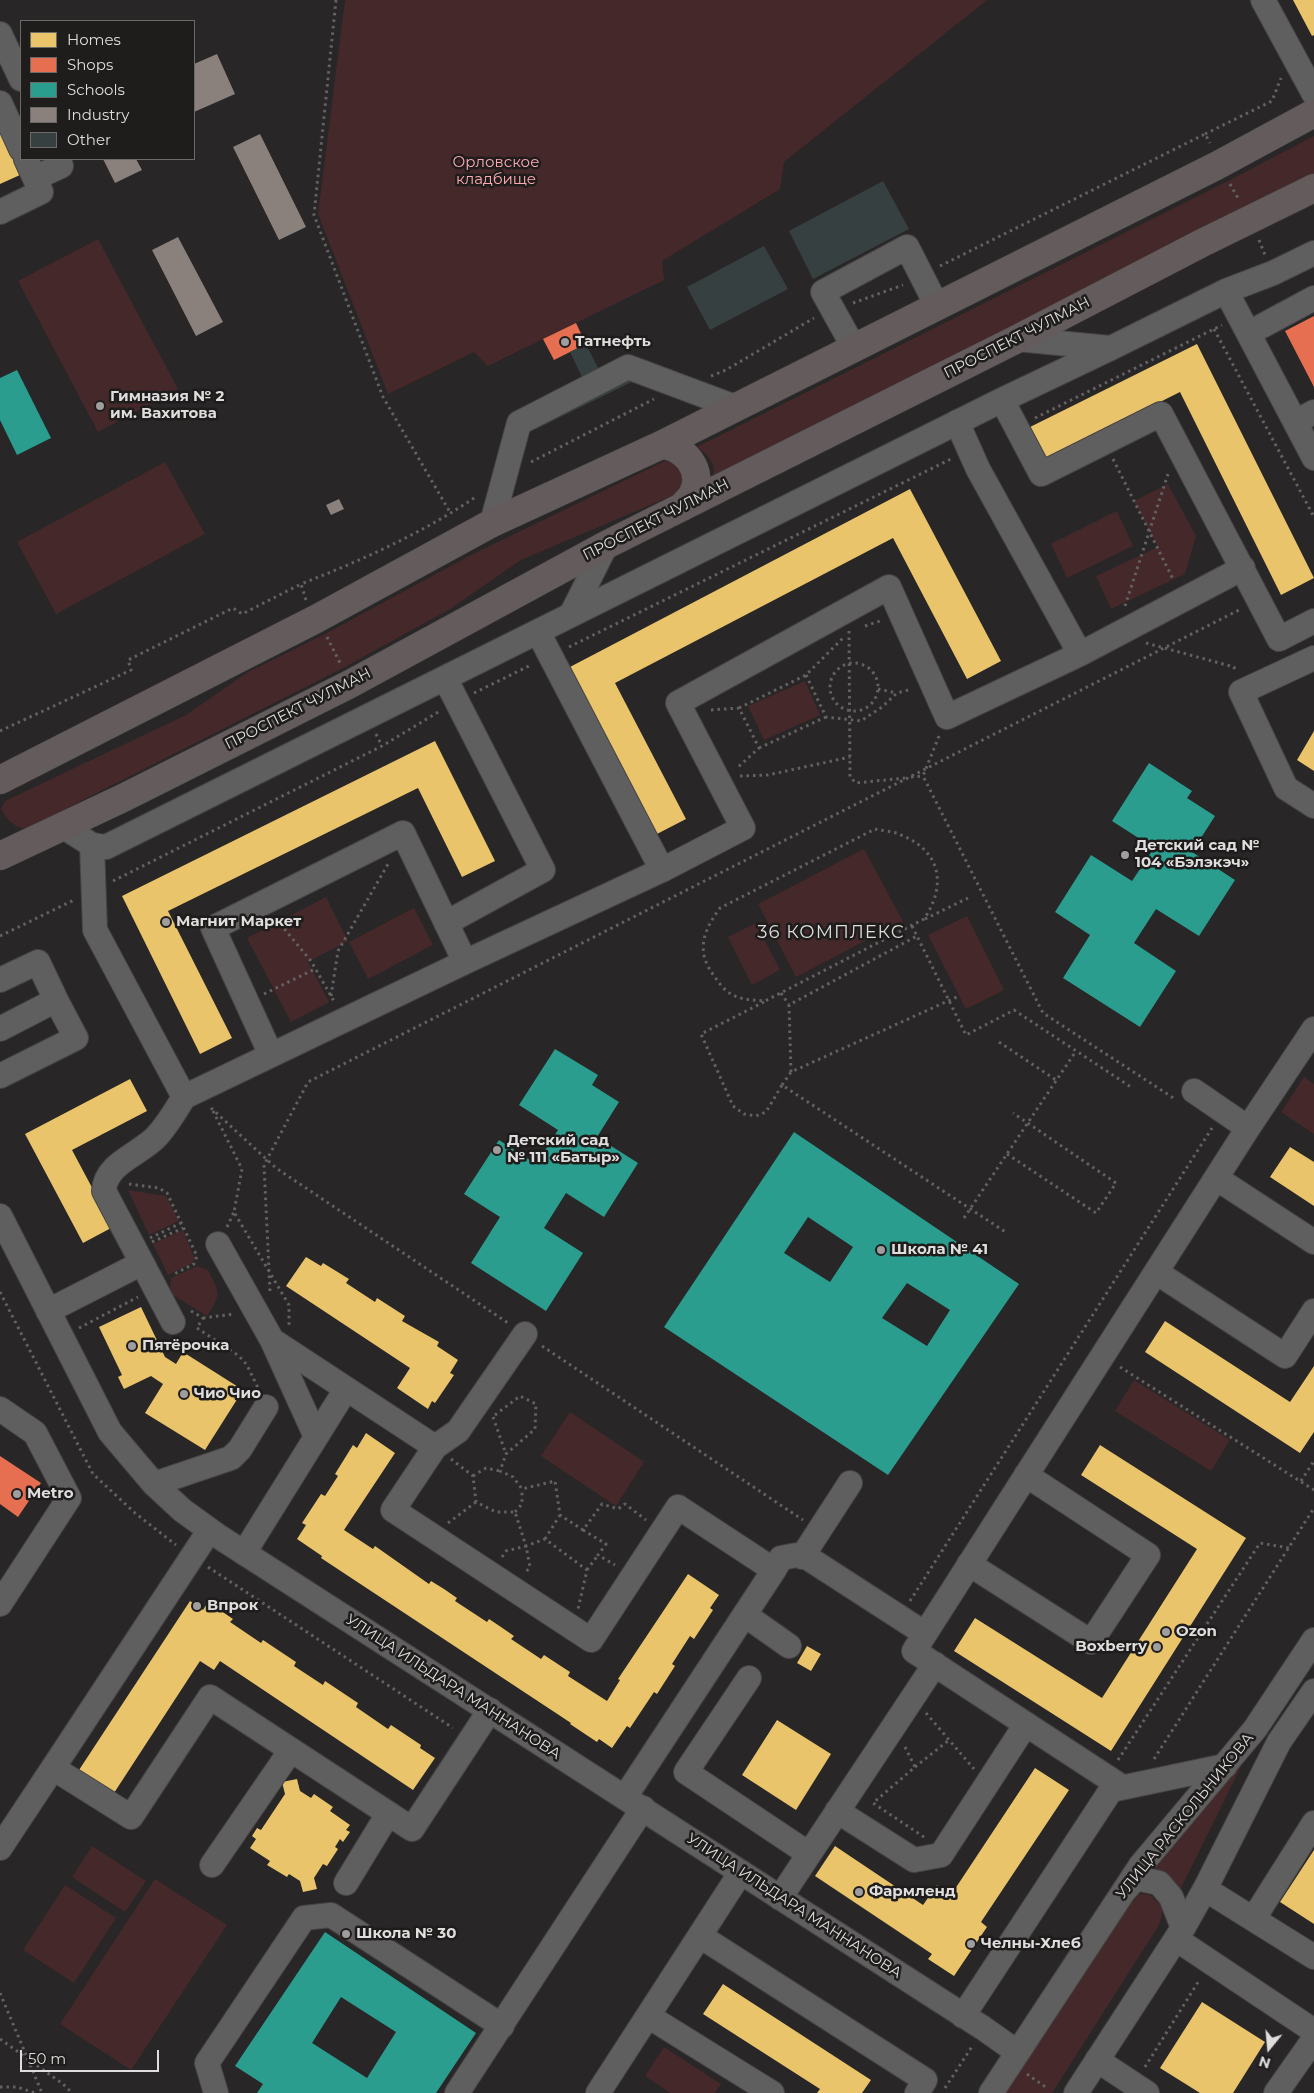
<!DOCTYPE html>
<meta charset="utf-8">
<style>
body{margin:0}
#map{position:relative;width:1314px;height:2093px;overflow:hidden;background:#282626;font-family:Montserrat,sans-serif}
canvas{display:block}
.legend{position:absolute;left:20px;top:20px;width:175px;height:140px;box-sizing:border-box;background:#1f1c1c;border:1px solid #6c6969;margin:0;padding:6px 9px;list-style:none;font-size:15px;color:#dfdddd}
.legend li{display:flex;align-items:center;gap:10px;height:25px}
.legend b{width:25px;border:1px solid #6c6969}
.north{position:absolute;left:1244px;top:2023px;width:50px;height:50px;-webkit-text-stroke:4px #1f1c1c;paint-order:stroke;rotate:197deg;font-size:14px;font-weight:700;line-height:20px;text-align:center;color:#dfdddd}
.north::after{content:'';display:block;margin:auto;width:18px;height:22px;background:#dfdddd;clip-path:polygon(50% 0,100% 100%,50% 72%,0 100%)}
.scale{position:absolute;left:20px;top:2050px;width:139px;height:22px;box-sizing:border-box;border:2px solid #dfdddd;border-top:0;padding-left:6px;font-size:15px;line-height:18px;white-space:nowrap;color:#dfdddd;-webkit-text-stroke:4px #1f1c1c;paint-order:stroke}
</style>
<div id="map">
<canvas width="1314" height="2093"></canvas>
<ul class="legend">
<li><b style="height:14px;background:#e9c46a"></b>Homes</li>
<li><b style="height:14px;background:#e76f51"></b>Shops</li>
<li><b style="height:14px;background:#2a9d8f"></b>Schools</li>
<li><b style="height:14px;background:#8a817c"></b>Industry</li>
<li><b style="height:14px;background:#374040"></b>Other</li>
</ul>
<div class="north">N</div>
<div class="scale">50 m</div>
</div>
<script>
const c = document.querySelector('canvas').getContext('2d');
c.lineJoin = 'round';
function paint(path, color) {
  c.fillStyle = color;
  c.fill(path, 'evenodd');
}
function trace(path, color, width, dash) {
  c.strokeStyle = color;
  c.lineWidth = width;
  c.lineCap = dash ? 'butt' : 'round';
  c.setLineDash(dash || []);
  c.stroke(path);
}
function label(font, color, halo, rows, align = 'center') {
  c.font = font + ' Montserrat,sans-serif';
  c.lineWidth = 5;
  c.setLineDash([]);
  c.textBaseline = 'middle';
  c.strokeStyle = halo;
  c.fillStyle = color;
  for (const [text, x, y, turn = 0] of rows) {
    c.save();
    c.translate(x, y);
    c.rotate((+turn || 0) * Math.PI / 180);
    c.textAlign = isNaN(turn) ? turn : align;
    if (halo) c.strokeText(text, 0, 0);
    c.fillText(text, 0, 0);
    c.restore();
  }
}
paint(new Path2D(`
 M345,0H987L784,162L780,189L662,261L664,280L488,366L474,352L388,394L318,214Z
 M1314,136V177L711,480C719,465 708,455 697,447L1228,181Z
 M98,239L178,389L98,432L18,281Z
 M665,461L678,463L684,469L683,491L521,560L450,609L343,668L26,829C12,826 8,821 1,809L5,801L186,715L248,672L325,634L471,555Z
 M165,462L205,534L56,614L17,542Z
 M1168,484L1196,536L1185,574L1111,609L1096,576L1158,547L1134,501Z
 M1117,511L1133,546L1067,578L1051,544Z
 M805,681L820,715L764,740L748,706Z
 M864,849L903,921L796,977L758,904Z
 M326,897L348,941L308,962L329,1002L291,1022L247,938Z
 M414,908L433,945L368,979L349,942Z
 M967,916L1004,990L966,1009L928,935Z
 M756,923L780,970L752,985L728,937Z
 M1304,1077L1314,1084V1134L1281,1112Z
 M128,1190L166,1196L179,1221L149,1235Z
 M183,1230L195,1259L192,1263L168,1275L153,1244Z
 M197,1266L208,1270C220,1295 222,1292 207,1316L173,1295L170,1286L171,1278Z
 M1134,1380L1230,1440L1211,1471L1115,1411Z
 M570,1412L644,1462L616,1506L541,1456Z
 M1258,1732L1180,1890L1151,1870Z
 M92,1846L146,1881L125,1912L72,1877Z
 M155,1879L227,1925L131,2070L60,2024Z
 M65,1885L116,1918L74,1983L23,1950Z
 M1142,1894L1150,1895L1162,1907V1915L1159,1925L1052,2093H996L1133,1895Z
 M664,2047L721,2084L715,2093H670L645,2076Z`), '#45282a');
paint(new Path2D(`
 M1293,0H1314V35L1312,36Z
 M0,131L20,175L0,184Z
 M1197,344L1314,578L1281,595L1180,392L1044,460L1028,428Z
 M910,489L1001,661L967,679L893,538L615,683L686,819L655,835L568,668Z
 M1314,731V771L1297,760Z
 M435,741L495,861L462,877L418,788L168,911L232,1038L200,1054L122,896Z
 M130,1079L147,1111L72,1150L113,1227L83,1243L25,1134Z
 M1290,1147L1314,1162V1206L1270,1177Z
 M306,1257L321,1266L323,1263L349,1279L346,1283L375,1302L377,1298L405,1316L402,1321L439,1342L437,1346L458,1360L450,1373L454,1375L435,1403L432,1401L428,1409L397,1388L410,1368L286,1286Z
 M141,1307L165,1357L176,1364L183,1352L243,1390L205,1450L145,1413L163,1384L151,1376L124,1389L118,1377L122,1375L99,1327Z
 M1165,1321L1290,1402L1314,1366V1432L1300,1453L1145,1352Z
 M366,1433L395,1453L344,1530L373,1549L375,1546L429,1584L431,1581L444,1589L457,1598L455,1601L487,1622L489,1619L501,1627L514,1636L511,1639L541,1659L544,1655L570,1672L568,1676L607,1701L620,1680L618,1679L688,1574L719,1595L710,1608L713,1610L694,1639L690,1636L672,1664L675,1666L657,1694L654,1692L630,1728L627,1726L612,1748L599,1739L597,1742L570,1724L571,1723L321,1558L322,1556L297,1539L306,1525L302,1523L321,1494L325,1496L338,1476L335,1474L353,1445L357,1448Z
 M1100,1445L1246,1538L1111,1751L954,1651L975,1618L1102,1698L1197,1549L1081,1475Z
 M190,1601L203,1610L208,1602L233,1619L230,1622L261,1643L263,1640L296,1662L294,1666L323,1685L325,1681L358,1703L356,1707L388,1729L391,1725L421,1745L420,1748L435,1758L413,1790L220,1661L214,1670L200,1661L114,1793L79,1770Z
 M807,1646L821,1654L811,1671L797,1663Z
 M777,1720L831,1754L796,1810L742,1775Z
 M1035,1768L1069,1790L981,1922L987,1927L954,1976L928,1959L932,1954L815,1876L835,1846L923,1905L937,1885L951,1895Z
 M297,1779L300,1791L311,1798L314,1794L333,1807L330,1811L350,1825L346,1830L350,1832L343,1842L340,1839L335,1847L338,1849L327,1866L323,1864L314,1878L317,1889L303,1892L300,1881L289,1874L287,1877L267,1865L270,1861L250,1848L256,1839L252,1836L257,1828L261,1830L285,1794L282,1782Z
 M1314,1850V1924L1280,1902Z
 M723,1984L871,2080L862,2093H817L820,2089L703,2014Z
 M1202,2002L1265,2042L1233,2093H1200L1160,2068Z`), '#e9c46a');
paint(new Path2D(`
 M1314,316V387L1285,331Z
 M576,323L586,344L554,360L543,339Z
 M0,1456L41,1483L18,1517L0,1504Z`), '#e76f51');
paint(new Path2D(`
 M17,370L51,438L17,455L0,420V378Z
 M1149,763L1192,791L1187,798L1215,816L1192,852L1235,880L1199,936L1156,909L1134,943L1176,971L1140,1027L1063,978L1090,935L1055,912L1091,855L1132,881L1154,848L1112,821Z
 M555,1049L598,1075L592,1085L619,1102L597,1137L638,1163L604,1217L566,1193L544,1228L583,1253L546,1311L471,1263L500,1217L464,1194L499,1140L536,1164L558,1130L519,1105Z
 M794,1132L1019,1284L888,1475L664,1327ZM808,1217L853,1247L830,1282L784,1253ZM907,1283L950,1310L927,1346L882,1318Z
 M325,1932L476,2033L436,2093H257L263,2084L235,2066ZM341,1997L396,2032L367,2078L312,2043Z`), '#2a9d8f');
paint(new Path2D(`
 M217,54L235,94L194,112V64Z
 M260,134L306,227L279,240L233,147Z
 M103,159H136L142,170L115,183Z
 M178,237L223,322L196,336L152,250Z
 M339,499L344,509L331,515L326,505Z`), '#8a817c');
paint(new Path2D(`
 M883,181L909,229L813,279L789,231Z
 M764,246L788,289L710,330L687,287Z
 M586,344L600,372L640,378L536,429L526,409L584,381L570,352Z`), '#374040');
const minor = new Path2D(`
 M1263,0L1314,94
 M0,34L21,79
 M0,103L21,149
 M35,178L61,166L58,159
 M0,212L41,192L26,159
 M1226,291L1314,458
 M1249,333L1314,298
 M1017,339L1110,348
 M854,348L823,292L907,247L937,306
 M1002,400L1041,474L1161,414L1279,639L1314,621
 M957,422L978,469L1080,654
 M1295,422L1314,412
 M492,523L519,423L628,367L735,407
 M571,615L606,545
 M538,632L662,870L743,828L678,703L889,587L947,717L1080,654L1243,568
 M1314,658L1241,692L1286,788L1314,806
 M445,678L543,870L446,923
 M64,827L92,845L106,847L1002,400L1111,348L1226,291L1273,273L1314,253
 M92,845L95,930L184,1097L465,962L662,870
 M0,980L38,962L56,1000
 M0,1029L56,1000L76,1038L0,1076
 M271,1055L213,928L403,833L465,962
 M1194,1091L1248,1128
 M1216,1178L1314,1242
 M0,1216L110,1432L154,1484L182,1510L218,1536L983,2028L1017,2052
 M218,1244L272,1340L316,1437
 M142,1263L173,1322
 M1156,1272L1285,1356L1314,1311
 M48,1311L142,1263L104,1191C105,1163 141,1154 157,1136C168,1124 176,1110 184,1097
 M272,1340L435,1447L393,1510L591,1640L678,1507L774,1570L625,1797
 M0,1409L35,1433L69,1498L0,1604
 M435,1447L458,1431L525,1334
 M154,1484L231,1458L240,1449L266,1407
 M244,1553L346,1389
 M802,1557L850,1483
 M969,1564L1091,1642L1148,1555L1026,1475
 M774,1570L781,1558L797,1555L808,1558L924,1633
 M745,1615L789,1646
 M749,1678L686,1772L809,1854
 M53,1768L209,1531
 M1122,1787L914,1651L1248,1128L1314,1029
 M837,1811L914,1860L941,1855L1026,1724
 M0,1848L53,1768L131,1817L210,1697L412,1829L490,1710
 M212,1865L291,1750
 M346,1883L388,1814
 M1205,1889L1314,1957
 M1124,1891L1136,1878L1159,1883L1171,1897L1183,1928
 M780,1898L935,1664
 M1254,1918L1314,1823
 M700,1936L925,2080L917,2093
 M1176,1939L1314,2031
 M648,2016L772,2093
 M963,2016L1111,1790L1225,1766
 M1097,2060L1147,2093
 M216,2093L207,2063L304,1918L331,1915L502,2026
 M457,2093L643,1808
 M598,2093L741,1872
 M991,2093L1141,1865L1255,1729L1314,1640
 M1076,2093L1183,1928L1205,1889L1279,1742L1314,1691
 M1276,2093L1314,2039`);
const major = new Path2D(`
 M661,445C684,445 706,472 692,495C690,499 685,503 682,507
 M0,780L316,619L492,523L661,445L854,348L1218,165L1314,113
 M0,856L123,798L350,684L606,545L1017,339L1202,243L1314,188`);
trace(minor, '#464444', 26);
trace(major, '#464444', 29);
trace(new Path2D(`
 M336,0L314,215L383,397L451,514
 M1205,134L1272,101L1281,78
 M1230,184L1239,200
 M1259,240L1265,255
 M940,266L1205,134L1210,143
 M853,303L903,285
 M1214,329L1314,517
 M711,376L726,370L814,318
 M1035,418L1222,325
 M1113,459L1174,581
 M531,462L654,399
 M306,600L301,584C362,560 423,533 477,496
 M1125,606L1168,474
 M865,626L883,620
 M849,631L850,777L856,783L905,778
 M327,637L341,665
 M1146,643L1234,667L1235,672
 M569,647L951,459
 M830 687a24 24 0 1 1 48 0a24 24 0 1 1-48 0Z
 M806,675L826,717L861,721L882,707L897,693L912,689
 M878,689L897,693
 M474,693L531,665
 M739,708L806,675L843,638
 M711,710L739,708L759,748L736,769
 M0,731L131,670L128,660L233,608L242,614L301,584
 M376,734L382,746
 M939,736L923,776L1043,1013L1175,1099
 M759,748L826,717
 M740,776L768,775L850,757
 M911,777L923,776
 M875,829C883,831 893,831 901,835C941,851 947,885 924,919L765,1001C753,1000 741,1000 731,994C724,990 719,983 715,977C695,952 703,931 720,908Z
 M113,881L382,746L440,711
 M276,919L311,961L335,1003
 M925,919L968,898
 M912,926L966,1035L1014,1010L1131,1087
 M0,936L74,900
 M781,993L789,1005
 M264,994L315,969
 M331,996L338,951L388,864
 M764,1002L701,1034L733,1106L744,1114L756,1116L766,1112L782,1085L1007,1233
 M999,1042L1056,1080
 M791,1072L789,1005L917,936
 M782,1085L791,1072L959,996
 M211,1108L276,1168L508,1323
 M213,1111L242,1169L234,1212L289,1305V1327
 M1007,1154L1096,1213L1116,1183L1013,1113
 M129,1184L159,1188L167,1193L197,1256L194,1264L172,1275
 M964,1218L1076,1051
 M227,1227L234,1212
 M150,1238L181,1223
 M152,1242L183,1228
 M270,1291L264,1165L308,1082L1241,609
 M0,1292L93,1474L135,1513L176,1545
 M191,1311L203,1318L197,1328
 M203,1318L234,1314
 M79,1328L138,1297
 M197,1328L239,1356L247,1365L258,1388
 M542,1346L803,1520
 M1120,1367L1314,1490
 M495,1415L520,1396L536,1404L535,1429L506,1454L500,1471L513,1477L522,1489L555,1481L560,1515L583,1530L602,1504L618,1509L625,1504L646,1520
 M493,1417L506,1454
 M451,1459L473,1476L476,1502L496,1512H515L526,1546L545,1539L587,1570L578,1609
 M473,1476L486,1468L500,1471
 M1301,1481L1314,1461
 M515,1512L522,1504V1489
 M448,1523L476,1502
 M583,1530L606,1544L598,1555L615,1565
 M545,1539L560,1515
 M502,1557L506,1551L526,1546L530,1567L526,1572
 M208,1567L453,1728
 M587,1570L598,1555
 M910,1601L1212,1128
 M926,1713L974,1769
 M905,1747L915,1767L873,1803L924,1837
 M1154,1759L1314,1508
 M1118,1760L1260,1543L1289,1548
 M915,1767L949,1740
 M0,1993L42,2093
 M0,2039L63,2084L72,2093
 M1145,2067L1200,1979
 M1027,2074L1047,2088
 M0,2087H17L35,2093
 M945,2088L973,2045`), '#636161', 3, [2.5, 4]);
trace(minor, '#605f5f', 24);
trace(major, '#635b5c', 28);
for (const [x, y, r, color] of [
 [565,342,5,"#9f9d9d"],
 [100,406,5,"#9f9d9d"],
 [1125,855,5,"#9f9d9d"],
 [166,922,5,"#9f9d9d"],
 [497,1150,5,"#9f9d9d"],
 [881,1250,5,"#9f9d9d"],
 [132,1346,5,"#9f9d9d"],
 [184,1394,5,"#9f9d9d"],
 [17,1494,5,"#9f9d9d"],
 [197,1606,5,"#9f9d9d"],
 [1166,1632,5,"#9f9d9d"],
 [1157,1647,5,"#9f9d9d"],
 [859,1892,5,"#9f9d9d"],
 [346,1934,5,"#9f9d9d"],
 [971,1944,5,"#9f9d9d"]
]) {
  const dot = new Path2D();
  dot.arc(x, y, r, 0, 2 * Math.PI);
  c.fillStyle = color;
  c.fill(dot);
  trace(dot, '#1f1c1c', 2);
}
label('15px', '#ffa9b2', '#1f1c1c', [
 ["Орловское",496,163],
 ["кладбище",496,180]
]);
label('15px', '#dfdddd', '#1f1c1c', [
 ["ПРОСПЕКТ ЧУЛМАН",1017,338,-27],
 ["ПРОСПЕКТ ЧУЛМАН",656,520,-27],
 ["ПРОСПЕКТ ЧУЛМАН",298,709,-27],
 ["УЛИЦА ИЛЬДАРА МАННАНОВА",453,1687,33],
 ["УЛИЦА РАСКОЛЬНИКОВА",1185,1816,-51],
 ["УЛИЦА ИЛЬДАРА МАННАНОВА",794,1906,33]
]);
label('bold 15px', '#dfdddd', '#1f1c1c', [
 ["Татнефть",575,342],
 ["Гимназия № 2",110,397],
 ["им. Вахитова",110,414],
 ["Детский сад №",1135,846],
 ["104 «Бэлэкэч»",1135,863],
 ["Магнит Маркет",176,922],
 ["Детский сад",507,1141],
 ["№ 111 «Батыр»",507,1158],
 ["Школа № 41",891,1250],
 ["Пятёрочка",142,1346],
 ["Чио Чио",194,1394],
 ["Metro",27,1494],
 ["Впрок",207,1606],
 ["Ozon",1176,1632],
 ["Boxberry",1147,1647,"right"],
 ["Фармленд",869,1892],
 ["Школа № 30",356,1934],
 ["Челны-Хлеб",981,1944]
], 'left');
c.letterSpacing = '1px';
label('18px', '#dfdddd', '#1f1c1c', [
 ["36 КОМПЛЕКС",831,933]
]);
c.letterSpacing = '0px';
</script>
